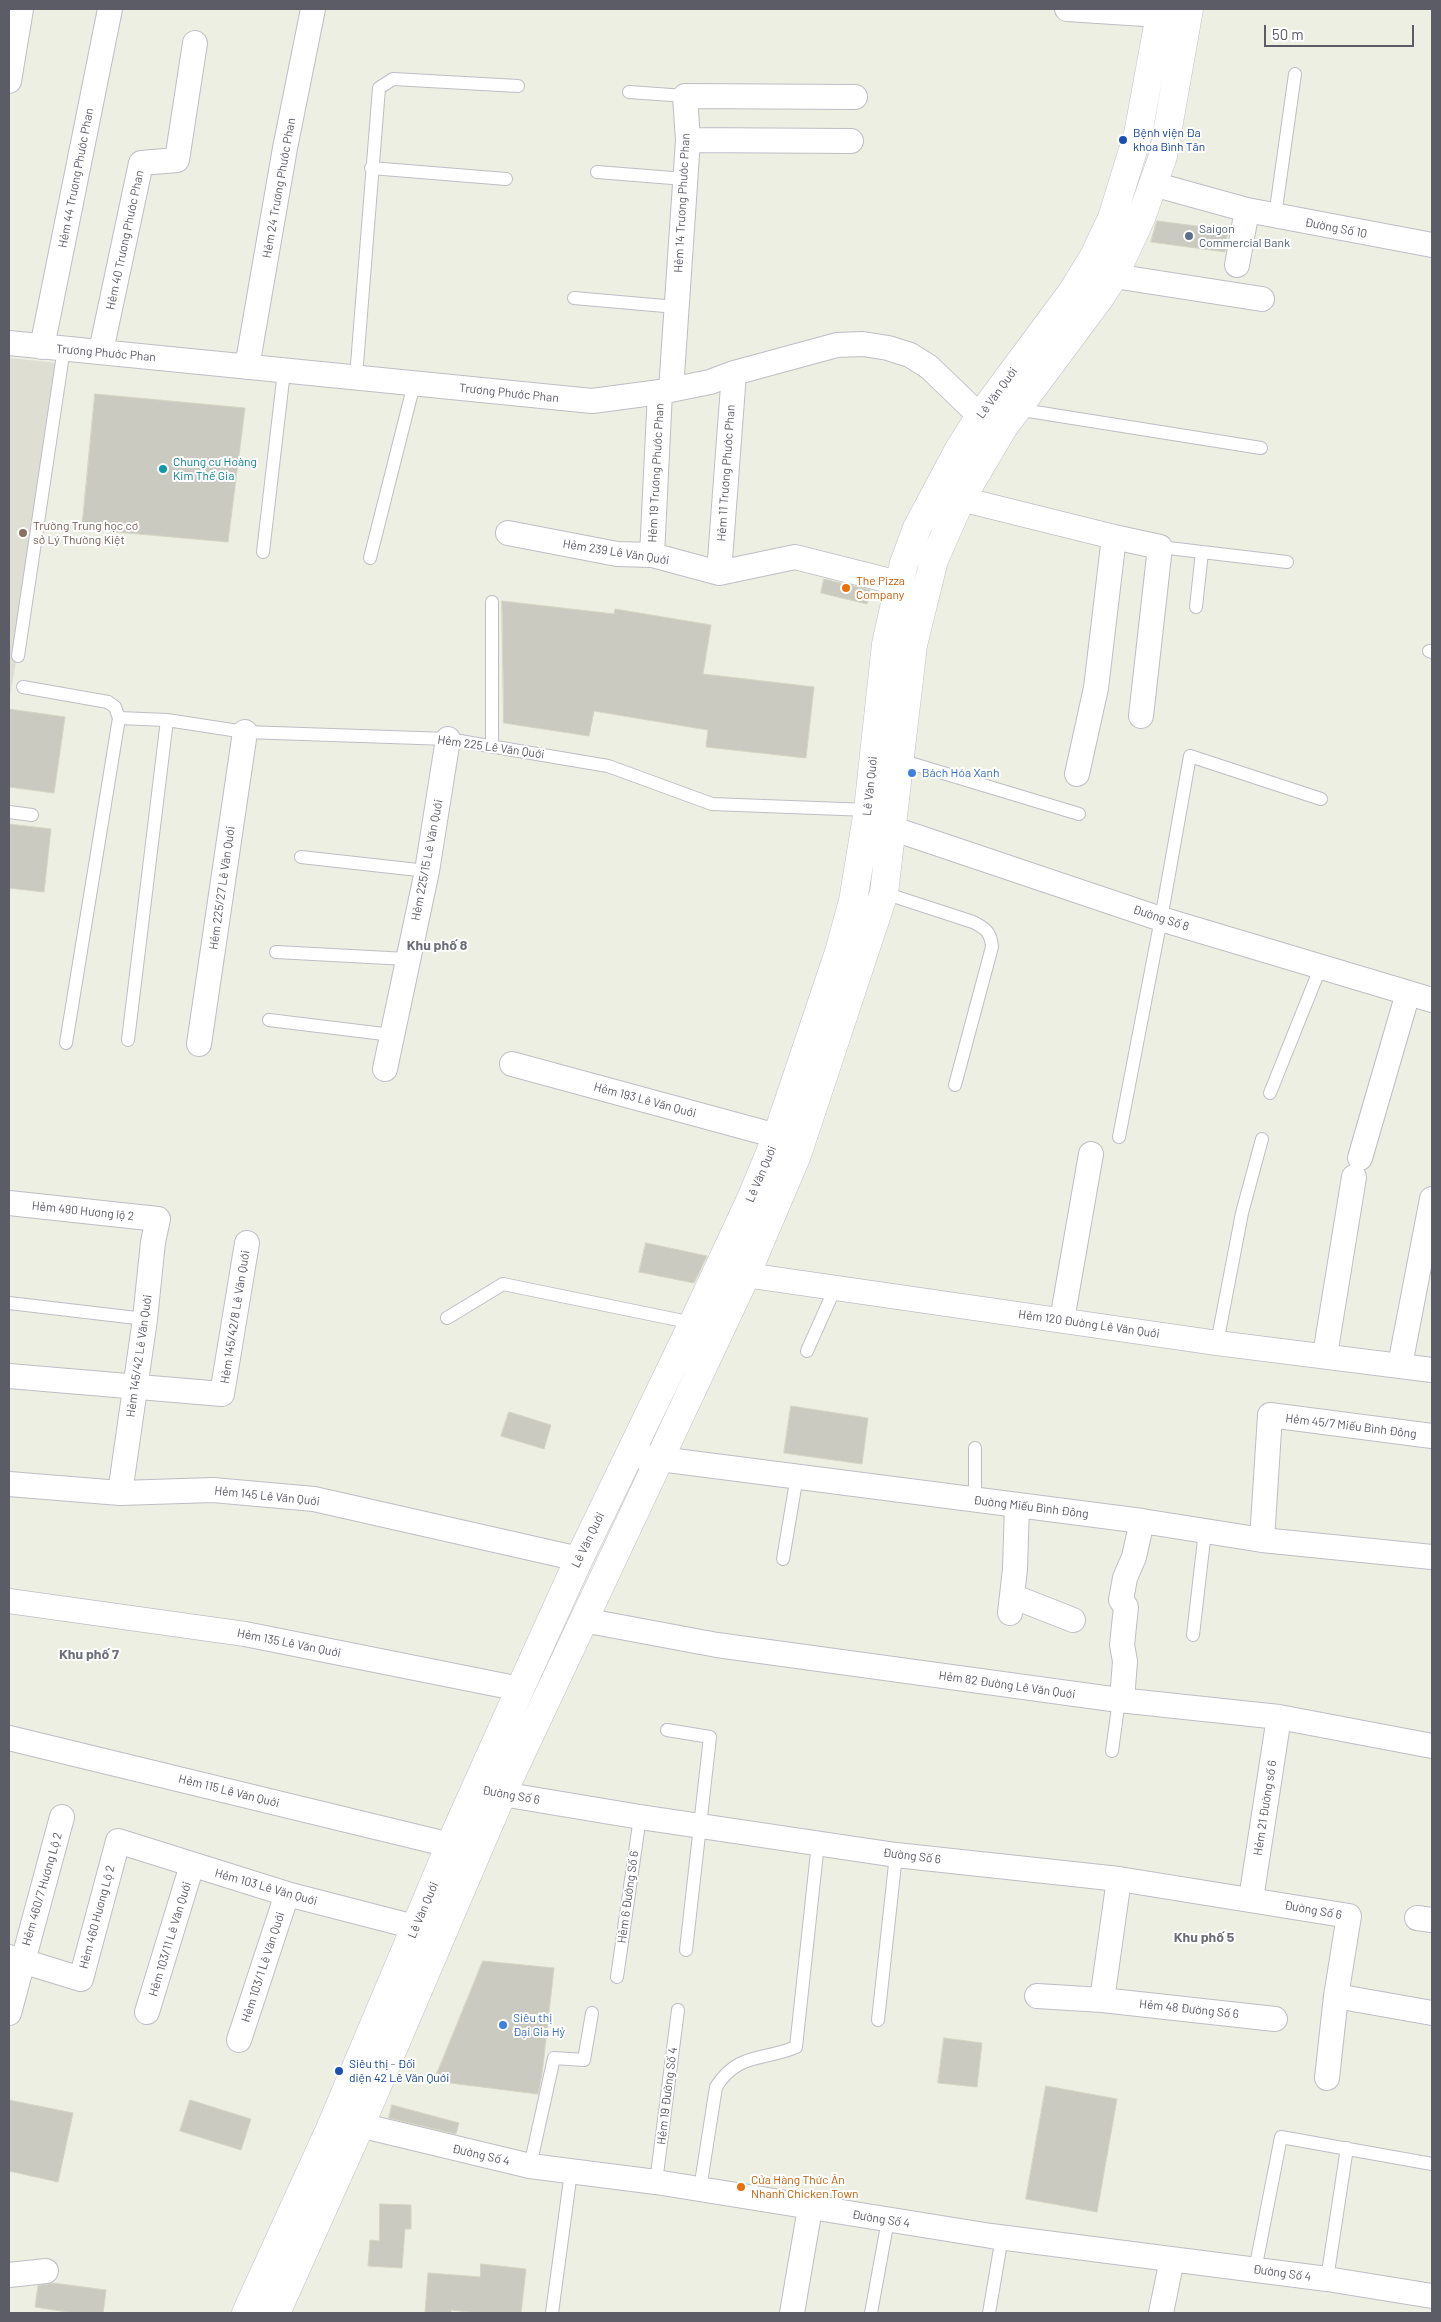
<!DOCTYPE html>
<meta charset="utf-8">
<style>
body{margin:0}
#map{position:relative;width:1441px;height:2322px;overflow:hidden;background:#eeefe3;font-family:Barlow,sans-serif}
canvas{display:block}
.frame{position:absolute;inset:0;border:10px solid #5b5c65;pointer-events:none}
.scale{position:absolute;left:1264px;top:25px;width:150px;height:22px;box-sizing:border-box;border:2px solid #5b5c65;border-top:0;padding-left:6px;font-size:15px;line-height:18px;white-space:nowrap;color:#5b5c65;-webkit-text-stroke:4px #fff;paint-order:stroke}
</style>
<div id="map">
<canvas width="1441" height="2322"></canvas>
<div class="frame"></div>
<div class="scale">50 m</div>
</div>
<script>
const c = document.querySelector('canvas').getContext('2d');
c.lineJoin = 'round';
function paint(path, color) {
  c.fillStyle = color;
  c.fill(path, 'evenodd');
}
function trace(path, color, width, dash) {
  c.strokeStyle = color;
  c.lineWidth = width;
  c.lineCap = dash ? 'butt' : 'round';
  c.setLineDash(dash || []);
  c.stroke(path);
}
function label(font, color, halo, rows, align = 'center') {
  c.font = font + ' Barlow,sans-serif';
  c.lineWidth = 4;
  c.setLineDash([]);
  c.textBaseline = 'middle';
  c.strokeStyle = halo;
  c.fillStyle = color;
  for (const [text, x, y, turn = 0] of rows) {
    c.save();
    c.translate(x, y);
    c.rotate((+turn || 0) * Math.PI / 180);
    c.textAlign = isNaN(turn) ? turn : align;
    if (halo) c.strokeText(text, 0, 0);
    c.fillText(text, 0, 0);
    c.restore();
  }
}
paint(new Path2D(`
 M9,358L67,364L9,703Z`), '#dedfd2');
const building = new Path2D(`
 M1157,221L1228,230L1225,252L1151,242Z
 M95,394L245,408L228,542L82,529Z
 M824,579L870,590L867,604L821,593Z
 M502,601L614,614L615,609L711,625L703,674L814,687L806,758L706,747L708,730L594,711L589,736L504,723Z
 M9,709L65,717L54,793L9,787Z
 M9,824L51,829L44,892L9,888Z
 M646,1243L707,1256L694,1283L639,1272Z
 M791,1406L868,1418L862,1464L784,1453Z
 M509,1412L551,1425L544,1449L501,1436Z
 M483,1961L554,1968L542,2074L538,2094L434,2081Z
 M944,2038L982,2043L977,2087L938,2083Z
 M1046,2086L1117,2099L1097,2212L1026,2199Z
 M9,2100L73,2113L58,2182L9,2171Z
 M190,2100L251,2119L241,2150L180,2131Z
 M392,2105L459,2123L456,2134L389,2118Z
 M380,2204L411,2205V2229H405L402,2268L368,2266L370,2240L379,2241Z
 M481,2264L526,2269L521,2313H477L451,2310V2313H425L428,2273L480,2277Z
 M53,2283L106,2290L103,2313H73L35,2307L38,2286Z`);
paint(building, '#cacac0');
trace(building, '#d4d4c1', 1);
const lane = new Path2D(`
 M629,92L685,96
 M371,168L506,179
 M597,172L685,179
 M1275,216L1295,74
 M574,298L676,307
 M356,377L379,88L393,79L518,86
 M1016,409L1261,448
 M1160,547L1202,552L1196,607
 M263,552L284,371
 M1202,552L1287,562
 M370,558L414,384
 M1429,651L1432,652
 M18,656L64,348
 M23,687L108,702L115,707L119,718L167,720L245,732L448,739L608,766L712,804L868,810
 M492,746V602
 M900,760L1079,814
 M9,812L32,815
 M301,857L427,871
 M884,893L973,922C985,928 991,932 992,947L955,1085
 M276,952L407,959
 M269,1020L392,1035
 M128,1040L167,720
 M66,1043L119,718
 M1270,1093L1321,966
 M1119,1137L1161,919L1190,756L1321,799
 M9,1303L145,1319
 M447,1318L503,1284L693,1323
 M1217,1343L1242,1213L1262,1139
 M807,1351L836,1286
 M975,1500V1448
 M783,1559L797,1476
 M1193,1635L1205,1531
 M667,1730L710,1737L686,1950
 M1112,1751L1119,1700
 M617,1977L640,1817
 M878,2020L896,1855
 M530,2166L554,2058L584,2060L592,2013
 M656,2182L678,2010
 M700,2189L716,2087C738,2052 763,2061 796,2047L818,1843
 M1255,2270L1281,2137L1432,2164
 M1327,2279L1347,2148
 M552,2313L571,2172
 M871,2313L888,2220
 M989,2313L1002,2237`);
const street = new Path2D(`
 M1067,9L1160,15
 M9,81L21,9
 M688,140L851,141
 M1153,184L1247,210L1432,245
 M1237,265L1247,210
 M1114,276L1262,299
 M9,343L592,401L660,392L710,382L734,373L837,345L863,344L888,348L910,355L929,367L980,416
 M42,347L110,9
 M101,351L141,163L177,160L195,43
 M247,367L285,148L313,9
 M671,390L688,140L685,96L855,97
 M961,499L1114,537L1096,688L1077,774
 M508,533L617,554L652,555L719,573L795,557L898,583
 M1114,537L1160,547L1141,716
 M652,555L660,392
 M719,573L734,373
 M891,828L1161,919L1432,1000
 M199,1044L245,732
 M512,1064L777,1136
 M385,1069L427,871L448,739
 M1360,1158L1408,993
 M9,1203L158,1219L153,1242L145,1319L120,1493
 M746,1275L1217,1343L1432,1370
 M1062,1320L1091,1154
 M1325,1355L1354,1177
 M1400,1365L1432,1199
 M9,1376L222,1394L247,1243
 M629,1455L1142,1521L1262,1540L1432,1557
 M9,1484L120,1493L213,1490L314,1499L579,1559
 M1262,1540L1270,1415L1432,1436
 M1012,1596L1073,1620
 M9,1601L245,1634L520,1689
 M1010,1613L1015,1569L1017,1505
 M583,1620L717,1645L1119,1700L1279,1717L1432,1746
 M1122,1701L1125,1661L1122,1645L1126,1607L1121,1600L1125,1578L1134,1557L1142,1521
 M9,1738L450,1845
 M484,1791L640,1817L896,1855L1119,1879L1349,1916L1336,1996L1327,2078
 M1251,1899L1279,1717
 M1417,1918L1432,1920
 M9,1957L81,1979L118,1841L287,1894L415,1927
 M1037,1996L1102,2000L1119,1879
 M1336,1996L1432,2013
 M1102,2000L1275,2019
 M147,2012L192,1865
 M9,2013L62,1817
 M239,2040L287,1894
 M343,2121L530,2166L656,2182L991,2236L1327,2279L1432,2296
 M9,2275L46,2271
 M792,2313L810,2208
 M1161,2313L1172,2259`);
const secondary = new Path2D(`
 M246,2313L330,2129L450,1845L520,1689L579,1559L693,1323L750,1201L777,1136L839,952L853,901L868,810L886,644L904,563L917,528L958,451L980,416L1072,292L1094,256L1112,218L1138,134L1161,9
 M276,2313L360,2126L502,1794L746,1275L797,1155L884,893L913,645L934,560L961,499L1003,428L1099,299L1114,276L1141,218L1163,156L1189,9`);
trace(lane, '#bdbec5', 14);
trace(street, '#bdbec5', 26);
trace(secondary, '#c0c0c9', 29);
trace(lane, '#fff', 12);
trace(street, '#fff', 24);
trace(secondary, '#fff', 28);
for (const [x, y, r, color] of [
 [1123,140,5,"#1a4fb4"],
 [1189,236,5,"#5c6f8a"],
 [163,469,5,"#0f9aa8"],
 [23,533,5,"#8d6e63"],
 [846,588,5,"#e8710a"],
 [912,773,5,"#3f7fe0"],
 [503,2025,5,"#3f7fe0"],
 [339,2071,5,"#1a4fb4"],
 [741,2187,5,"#e8710a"]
]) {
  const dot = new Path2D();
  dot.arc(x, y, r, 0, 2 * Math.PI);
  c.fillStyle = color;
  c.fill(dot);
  trace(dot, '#fff', 2);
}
label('12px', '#164399', '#fff', [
 ["Bệnh viện Đa",1133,133],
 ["khoa Bình Tân",1133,147],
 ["Siêu thị - Đối",349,2064],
 ["diện 42 Lê Văn Quới",349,2078]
], 'left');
label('12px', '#5b5c65', '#fff', [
 ["Hẻm 44 Trương Phước Phan",76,178,-79],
 ["Hẻm 24 Trương Phước Phan",279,188,-80],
 ["Hẻm 14 Trương Phước Phan",682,203,-87],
 ["Đường Số 10",1336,228,11],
 ["Hẻm 40 Trương Phước Phan",125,240,-78],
 ["Trương Phước Phan",106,353,5],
 ["Trương Phước Phan",509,393,6],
 ["Lê Văn Quới",997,393,-54],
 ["Hẻm 19 Trương Phước Phan",656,473,-87],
 ["Hẻm 11 Trương Phước Phan",726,473,-86],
 ["Hẻm 239 Lê Văn Quới",616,552,9],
 ["Hẻm 225 Lê Văn Quới",491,747,8],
 ["Lê Văn Quới",870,786,-84],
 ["Hẻm 225/15 Lê Văn Quới",427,860,-79],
 ["Hẻm 225/27 Lê Văn Quới",222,888,-82],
 ["Đường Số 8",1161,918,18],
 ["Hẻm 193 Lê Văn Quới",645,1100,15],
 ["Lê Văn Quới",761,1174,-67],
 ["Hẻm 490 Hương lộ 2",83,1211,6],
 ["Hẻm 145/42/8 Lê Văn Quới",235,1317,-81],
 ["Hẻm 120 Đường Lê Văn Quới",1089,1324,8],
 ["Hẻm 145/42 Lê Văn Quới",139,1356,-82],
 ["Hẻm 45/7 Miếu Bình Đông",1351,1426,7],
 ["Hẻm 145 Lê Văn Quới",267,1496,6],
 ["Đường Miếu Bình Đông",1031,1507,7],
 ["Lê Văn Quới",588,1540,-64],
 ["Hẻm 135 Lê Văn Quới",289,1643,11],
 ["Hẻm 82 Đường Lê Văn Quới",1007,1685,8],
 ["Hẻm 115 Lê Văn Quới",229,1791,14],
 ["Đường Số 6",511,1795,10],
 ["Hẻm 21 Đường số 6",1265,1808,-81],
 ["Đường Số 6",912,1856,7],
 ["Hẻm 103 Lê Văn Quới",266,1887,16],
 ["Hẻm 460/7 Hương Lộ 2",42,1889,-74],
 ["Hẻm 6 Đường Số 6",628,1897,-82],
 ["Lê Văn Quới",423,1910,-67],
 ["Đường Số 6",1313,1910,10],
 ["Hẻm 460 Hương Lộ 2",97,1917,-75],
 ["Hẻm 103/11 Lê Văn Quới",170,1939,-73],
 ["Hẻm 103/1 Lê Văn Quới",263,1967,-72],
 ["Hẻm 48 Đường Số 6",1189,2009,6],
 ["Hẻm 19 Đường Số 4",667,2096,-83],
 ["Đường Số 4",481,2155,13],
 ["Đường Số 4",881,2219,9],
 ["Đường Số 4",1282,2273,8]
]);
label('12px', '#4e5e75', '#fff', [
 ["Saigon",1199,229],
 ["Commercial Bank",1199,243]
], 'left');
label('12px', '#0d838f', '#fff', [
 ["Chung cư Hoàng",173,462],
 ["Kim Thế Gia",173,476]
], 'left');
label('12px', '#785e54', '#fff', [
 ["Trường Trung học cơ",33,526],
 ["sở Lý Thường Kiệt",33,540]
], 'left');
label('12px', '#c56008', '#fff', [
 ["The Pizza",856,581],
 ["Company",856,595],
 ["Cửa Hàng Thức Ăn",751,2180],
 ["Nhanh Chicken Town",751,2194]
], 'left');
label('12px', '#366cbe', '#fff', [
 ["Bách Hóa Xanh",922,773],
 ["Siêu thị",513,2018],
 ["Đại Gia Hỷ",513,2032]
], 'left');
label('bold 14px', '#6c6e77', '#fff', [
 ["Khu phố 8",437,945],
 ["Khu phố 7",89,1654],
 ["Khu phố 5",1204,1937]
]);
</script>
